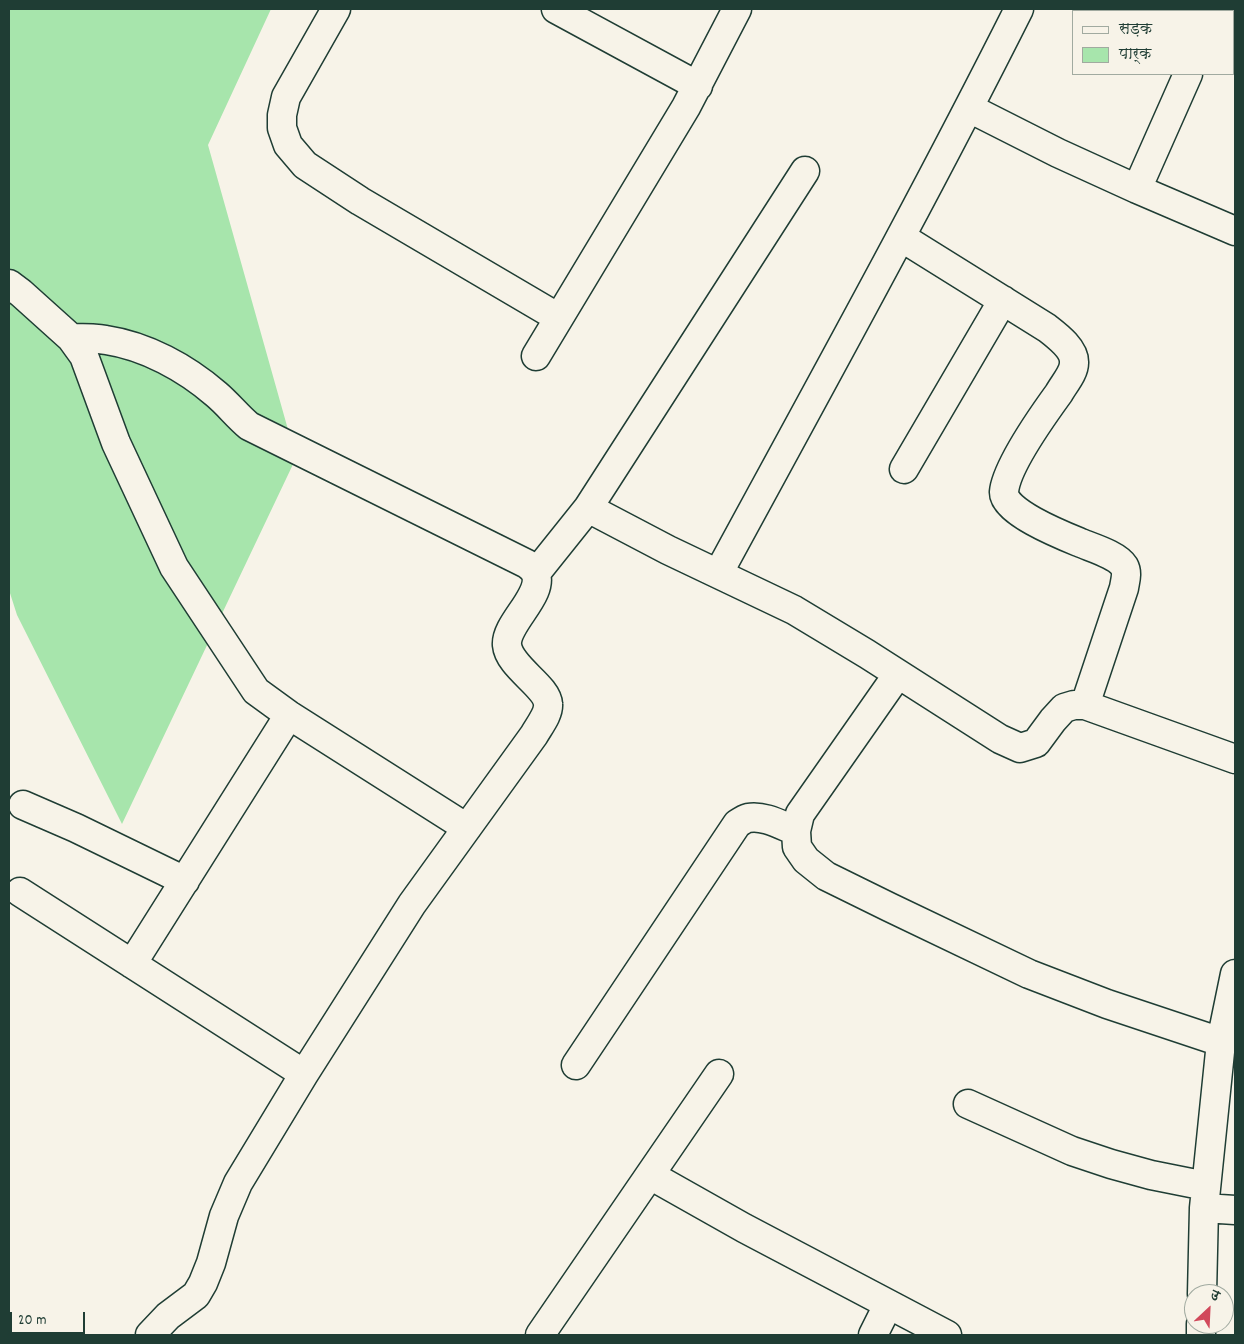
<!DOCTYPE html>
<meta charset="utf-8">
<style>
body{margin:0}
#map{position:relative;width:1244px;height:1344px;overflow:hidden;background:#f7f3e8;font-family:Dekko,"Playpen Sans Deva",sans-serif}
canvas{display:block}
.frame{position:absolute;inset:0;border:10px solid #1f3d34;pointer-events:none}
.legend{position:absolute;left:1072px;top:10px;width:162px;height:65px;box-sizing:border-box;background:#f7f3e8;border:1px solid #a1aaa0;margin:0;padding:6px 9px;list-style:none;font-size:15px;color:#1f3d34}
.legend li{display:flex;align-items:center;gap:10px;height:25px}
.legend b{width:25px;border:1px solid #a1aaa0}
.north{position:absolute;left:1184px;top:1284px;width:50px;height:50px;box-sizing:border-box;background:#f7f3e8;border:1px solid #a1aaa0;border-radius:50%;rotate:25deg;font-size:14px;font-weight:700;line-height:20px;text-align:center;color:#1f3d34}
.north::after{content:'';display:block;margin:auto;width:18px;height:22px;background:#d1495b;clip-path:polygon(50% 0,100% 100%,50% 72%,0 100%)}
.scale{position:absolute;left:10px;top:1312px;width:75px;height:22px;box-sizing:border-box;border:2px solid #1f3d34;border-top:0;padding-left:6px;font-size:15px;line-height:18px;white-space:nowrap;color:#1f3d34;-webkit-text-stroke:4px #f7f3e8;paint-order:stroke}
</style>
<div id="map">
<canvas width="1244" height="1344"></canvas>
<div class="frame"></div>
<ul class="legend">
<li><b style="height:6px;background:#f7f3e8"></b>सड़क</li>
<li><b style="height:14px;background:#a7e5ac"></b>पार्क</li>
</ul>
<div class="north">उ</div>
<div class="scale">20 m</div>
</div>
<script>
const c = document.querySelector('canvas').getContext('2d');
c.lineJoin = 'round';
function paint(path, color) {
  c.fillStyle = color;
  c.fill(path, 'evenodd');
}
function trace(path, color, width, dash) {
  c.strokeStyle = color;
  c.lineWidth = width;
  c.lineCap = dash ? 'butt' : 'round';
  c.setLineDash(dash || []);
  c.stroke(path);
}
paint(new Path2D(`
 M9,9H271L208,145L296,458L122,824L17,615L9,590Z`), '#a7e5ac');
const street = new Path2D(`
 M336,9L286,97L282,115V128L288,145L305,165L360,201L559,318
 M556,9L698,86
 M1219,11L1220,9
 M969,108L1058,153L1137,189L1235,231
 M1137,189L1188,74
 M901,237L1047,328C1056,335 1075,349 1074,363C1074,373 1064,384 1059,393C1043,415 1006,467 1004,492C1003,512 1064,536 1081,543C1093,548 1117,555 1124,566C1128,573 1125,581 1124,588L1085,705
 M9,284L21,293L71,338L84,356L116,443L174,567L256,691L289,715L467,828
 M71,338C83,338 95,338 106,340C146,346 186,368 216,394C228,404 237,416 249,426L527,564C530,566 533,569 535,572C546,594 505,623 507,645C509,667 547,686 548,704C549,714 539,726 534,735L412,904L304,1074L238,1183L224,1216L211,1263L203,1283L196,1295L168,1316L150,1335
 M536,356L686,107L737,9
 M904,469L1003,300
 M588,508L668,550L794,610L867,654L1000,739L1020,748L1036,743L1053,720L1064,708L1074,705H1085L1235,759
 M536,573L588,508L805,171
 M718,574C820,386 923,200 1019,9
 M898,674L800,814L796,831L797,847L806,860L826,876L889,907L1029,974L1107,1004L1221,1042
 M23,805L76,828L185,881
 M20,892L304,1074
 M132,964L289,715
 M576,1065L737,824C740,822 744,819 748,818C764,815 781,825 796,831
 M968,1104L1072,1151L1111,1164L1151,1175L1206,1186
 M650,1175L744,1228L947,1335
 M1204,1208L1235,1210
 M1202,1294L1204,1208L1221,1042L1235,974
 M540,1335L719,1074
 M873,1335L888,1305
 M1201,1335V1324`);
trace(street, '#1f3d34', 31);
trace(street, '#f7f3e8', 28);
</script>
